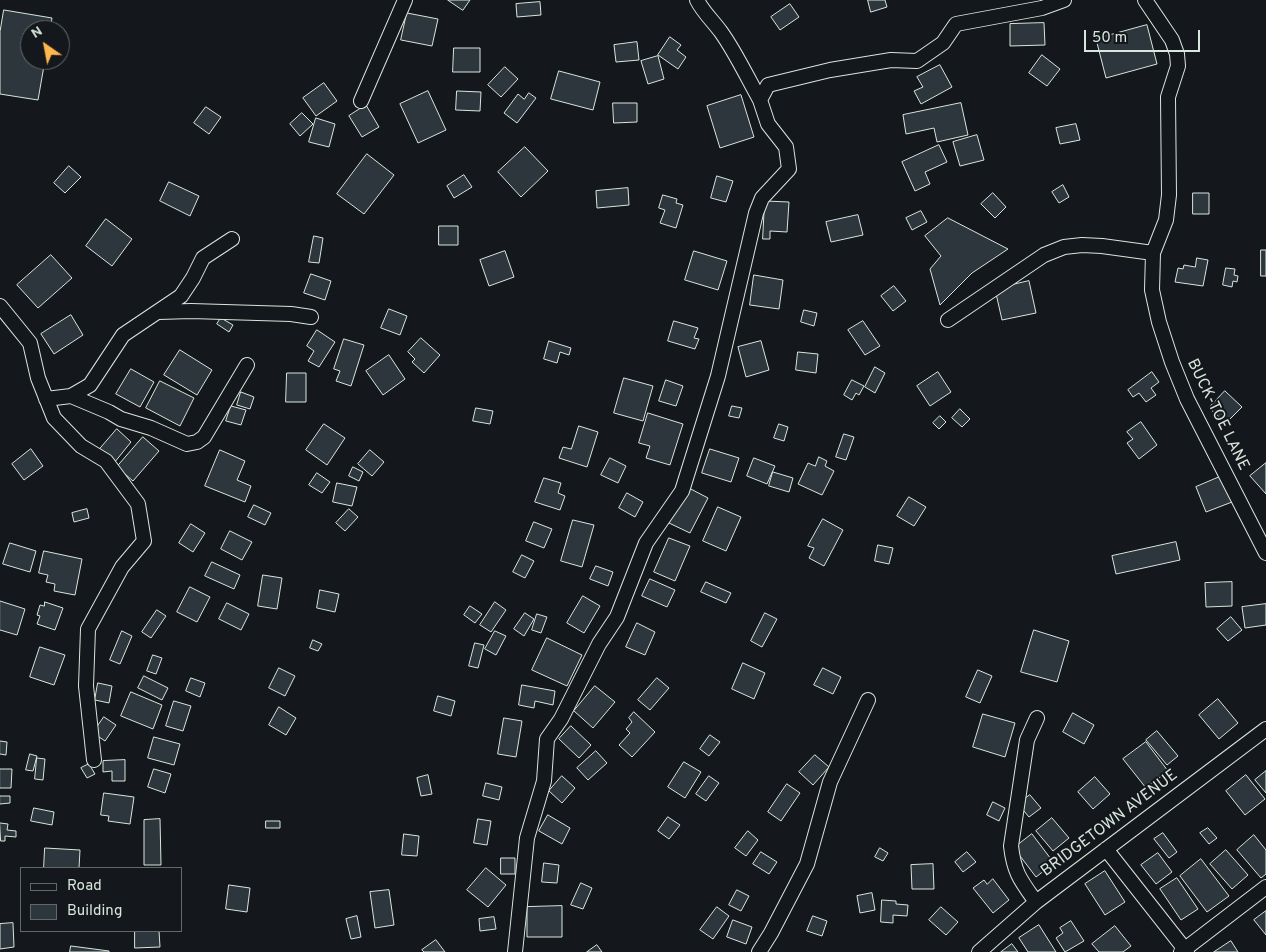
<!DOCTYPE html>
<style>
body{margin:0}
#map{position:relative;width:1266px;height:952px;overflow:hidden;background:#14181c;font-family:Overpass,sans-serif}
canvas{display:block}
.legend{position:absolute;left:20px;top:867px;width:162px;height:65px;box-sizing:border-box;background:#14181c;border:1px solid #626a69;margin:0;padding:6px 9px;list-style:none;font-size:15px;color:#d8e6dc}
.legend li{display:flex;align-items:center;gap:10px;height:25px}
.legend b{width:25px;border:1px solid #626a69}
.north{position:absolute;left:20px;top:20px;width:50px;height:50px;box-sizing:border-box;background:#14181c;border:1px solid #626a69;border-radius:50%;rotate:327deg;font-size:14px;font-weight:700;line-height:20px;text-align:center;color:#d8e6dc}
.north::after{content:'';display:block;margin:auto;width:18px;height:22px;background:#ffb74d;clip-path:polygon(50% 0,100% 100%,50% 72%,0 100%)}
.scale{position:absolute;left:1084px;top:30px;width:116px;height:22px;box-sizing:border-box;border:2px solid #d8e6dc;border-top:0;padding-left:6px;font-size:15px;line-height:18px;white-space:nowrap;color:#d8e6dc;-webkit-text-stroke:4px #14181c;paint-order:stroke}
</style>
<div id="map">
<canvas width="1266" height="952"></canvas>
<ul class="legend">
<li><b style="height:6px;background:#14181c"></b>Road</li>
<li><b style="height:14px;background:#2c363c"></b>Building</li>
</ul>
<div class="north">N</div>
<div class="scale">50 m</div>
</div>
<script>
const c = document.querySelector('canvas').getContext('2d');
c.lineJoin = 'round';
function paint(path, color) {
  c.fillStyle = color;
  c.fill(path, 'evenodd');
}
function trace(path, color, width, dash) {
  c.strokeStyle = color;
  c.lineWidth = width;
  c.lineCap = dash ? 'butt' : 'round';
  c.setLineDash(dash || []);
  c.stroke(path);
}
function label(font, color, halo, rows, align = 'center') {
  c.font = font + ' Overpass,sans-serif';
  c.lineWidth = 4;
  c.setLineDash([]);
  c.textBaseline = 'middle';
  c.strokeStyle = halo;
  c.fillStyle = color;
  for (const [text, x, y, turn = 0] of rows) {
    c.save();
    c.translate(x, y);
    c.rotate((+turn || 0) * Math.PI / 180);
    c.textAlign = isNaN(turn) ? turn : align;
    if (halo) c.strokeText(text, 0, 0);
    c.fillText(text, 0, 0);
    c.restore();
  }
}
const building = new Path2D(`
 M448,0H470L463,10Z
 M868,0H885L887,7L871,12Z
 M540,2L541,15L517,17L516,4Z
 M790,4L799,17L780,30L771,17Z
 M4,10L52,18L50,30H30V60H45L38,100L0,94V32Z
 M407,13L438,19L432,46L401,40Z
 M1044,23L1045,45L1010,46V24Z
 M1147,25L1157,64L1106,78L1096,39Z
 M670,37L681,45L677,50L686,57L678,69L658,55Z
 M637,42L639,60L616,62L614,45Z
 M454,48H480V72H453Z
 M1042,55L1060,69L1047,86L1029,73Z
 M658,56L664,79L648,84L641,61Z
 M940,65L952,87L921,104L914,91L923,87L917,77Z
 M505,67L518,79L501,97L488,85Z
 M559,71L600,82L593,110L551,99Z
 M324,83L337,101L316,116L303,98Z
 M428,91L446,130L418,143L400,104Z
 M457,91L481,92L480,111L456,110Z
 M529,93L536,98L517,123L504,113L518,94L524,99Z
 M741,95L754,137L720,148L707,106Z
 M613,103H637V122L614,123Z
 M961,103L968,135L937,142L934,128L906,134L903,115Z
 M366,105L379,127L362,137L349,116Z
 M206,107L221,117L209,134L194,123Z
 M302,113L313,124L300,136L290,124Z
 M316,118L335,124L329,147L309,142Z
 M1076,124L1080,140L1060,144L1056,128Z
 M977,135L984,160L960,166L953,142Z
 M939,145L947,162L925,172L930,184L915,191L902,162Z
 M525,147L548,171L521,197L498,172Z
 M367,154L394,175L364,214L337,194Z
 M69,166L81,177L65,193L54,183Z
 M464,175L472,187L454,198L447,186Z
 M717,176L733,181L726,202L711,198Z
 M169,182L199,196L190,216L160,201Z
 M1063,185L1069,197L1059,203L1052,192Z
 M628,188L629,205L597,208L596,191Z
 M993,193L1006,207L995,218L981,204Z
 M1193,193H1209V214H1193Z
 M663,195L677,199L676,203L683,205L676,228L660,223L665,210L659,208Z
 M765,201L789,202L787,232L770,231V239H763Z
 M921,211L927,222L912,230L906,218Z
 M858,215L863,235L831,242L826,222Z
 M948,218L1008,249L972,273L940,305L930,269L941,256L925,236Z
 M106,219L132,239L112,266L86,246Z
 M439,226H458V245H439Z
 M314,236L323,238L319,263L309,262Z
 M1261,250H1266V276H1261Z
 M505,251L514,277L489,286L480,260Z
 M694,251L727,261L718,290L685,280Z
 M51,255L72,278L38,308L17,285Z
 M1197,258L1208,260L1203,286L1175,282L1178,268L1183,269L1184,265L1195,267Z
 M1226,268L1235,269L1234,275L1238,276L1237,282L1233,281L1232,287L1223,285Z
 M311,274L331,281L325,300L304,293Z
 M754,275L783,280L779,309L750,305Z
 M1029,281L1036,313L1002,320L995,289Z
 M894,286L906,301L893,311L881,296Z
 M389,309L407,316L400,335L381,328Z
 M804,310L817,313L814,326L801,322Z
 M71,315L83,335L54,354L41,334Z
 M221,318L233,325L229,332L217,324Z
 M674,321L698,328L694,338L699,339L695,349L668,341Z
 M863,321L880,346L865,355L848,330Z
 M317,330L335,342L319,367L308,361L314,351L307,346Z
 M421,338L440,355L424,373L412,362L415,359L408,352Z
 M344,339L364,345L351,386L336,381L340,371L334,369Z
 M549,341L571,348L569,355L560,352L557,363L544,359Z
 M761,341L769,370L746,377L738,347Z
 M180,350L212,370L197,395L164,375Z
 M798,352L818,354L816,373L796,370Z
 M389,355L405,379L383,395L366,371Z
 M875,367L885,373L875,393L865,387Z
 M131,369L154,382L140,407L116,394Z
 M938,372L951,392L930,406L917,386Z
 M1152,372L1159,382L1151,388L1156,395L1146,402L1139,393L1133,397L1128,390Z
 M287,373H306V402H286Z
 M624,378L653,386L643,421L614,413Z
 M666,380L683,386L676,406L659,401Z
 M852,380L864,386L859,395L856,393L852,400L844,395Z
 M160,381L194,398L180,426L146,408Z
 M1225,391L1242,407L1226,423L1209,408Z
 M241,392L254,397L250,409L237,405Z
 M231,406L246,410L241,425L226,421Z
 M732,406L742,408L739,418L729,416Z
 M476,408L493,411L490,424L473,421Z
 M960,409L970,419L962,427L952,418Z
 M648,413L683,424L670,465L646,458L650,446L639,443Z
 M940,416L946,422L939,429L933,423Z
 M1141,422L1157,445L1139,459L1127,443L1133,439L1127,432Z
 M324,424L345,438L327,465L306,450Z
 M779,424L788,427L784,441L774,438Z
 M579,426L598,432L587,467L559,458L563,447L571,449Z
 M117,429L131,442L114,463L99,450Z
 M844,434L854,437L846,460L836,457Z
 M143,437L159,451L133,481L117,467Z
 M31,449L43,466L24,480L12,464Z
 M710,449L739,458L731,482L702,473Z
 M220,450L245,461L237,480L251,486L245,502L205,486Z
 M370,450L384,462L372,476L358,464Z
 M819,457L827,461L825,466L834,471L822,495L798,484L808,463L815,466Z
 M610,458L626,466L618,483L601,475Z
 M754,458L775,466L767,484L747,476Z
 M1266,463V494L1250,476Z
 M353,467L363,472L359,481L349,476Z
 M773,472L793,478L789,492L769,486Z
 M317,473L330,482L322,493L309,485Z
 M1222,476L1232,502L1206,512L1196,487Z
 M544,478L561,483L558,493L565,496L560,510L535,502Z
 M337,483L357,487L352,506L333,502Z
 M687,487L708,498L690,533L669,523Z
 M627,493L643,502L635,517L619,508Z
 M909,497L926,507L914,526L897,516Z
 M254,505L271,513L265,525L248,517Z
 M718,507L741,517L726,551L703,541Z
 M87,509L89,518L74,522L72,513Z
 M349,509L358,517L345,531L336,523Z
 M823,519L843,530L824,566L809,558L814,548L808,546Z
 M573,520L594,525L582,567L561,561Z
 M534,522L552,529L544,548L526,541Z
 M191,524L205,533L193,552L179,543Z
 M230,531L252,542L242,560L221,549Z
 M669,538L690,546L675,581L654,572Z
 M1176,542L1180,560L1116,574L1112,556Z
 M10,543L36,551L30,572L3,564Z
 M878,545L893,548L889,564L875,561Z
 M44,551L82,559L75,595L54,591L55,584L46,582L48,575L39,573Z
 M522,555L534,561L525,578L513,572Z
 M212,562L240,575L234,589L205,576Z
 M596,566L613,572L608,586L590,579Z
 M263,575L282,578L277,609L258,606Z
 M650,579L675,590L667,607L642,596Z
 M706,582L731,593L726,603L701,592Z
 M1232,582V606L1206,607L1205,583Z
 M190,587L210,597L197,622L177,612Z
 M320,590L339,594L335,612L317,608Z
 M583,596L600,606L584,633L567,623Z
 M0,601L25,609L17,635L0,630Z
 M45,602L63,608L55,630L37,624L40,616L37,615L40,605L44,606Z
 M495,602L506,610L491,632L480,625Z
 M227,603L249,614L241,630L219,619Z
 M1266,604V625L1245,628L1242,607Z
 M470,606L482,614L475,623L464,615Z
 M157,610L166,616L151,638L142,632Z
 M525,613L534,619L524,636L514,629Z
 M765,613L777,619L762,647L751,641Z
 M537,614L547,617L541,633L532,630Z
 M1231,617L1242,630L1228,641L1217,629Z
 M637,623L655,632L645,655L626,647Z
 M1034,630L1069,641L1057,682L1021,672Z
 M122,631L132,636L120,664L110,660Z
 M495,631L506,636L496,655L485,649Z
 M547,638L582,655L567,686L532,670Z
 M313,640L322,644L318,651L310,648Z
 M475,643L484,645L478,668L469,666Z
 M40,647L65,655L54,685L30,677Z
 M153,655L162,658L156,674L147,671Z
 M743,663L765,673L754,699L732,689Z
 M279,668L295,676L285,696L269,688Z
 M823,668L841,677L833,694L814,685Z
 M978,670L992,676L980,703L966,697Z
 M144,676L168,688L162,700L138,688Z
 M191,678L205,683L200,697L186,691Z
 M657,678L669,688L650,710L638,700Z
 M98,683L112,686L109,703L95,700Z
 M522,685L555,691L553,705L535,701L534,708L519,705Z
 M595,686L615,702L593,728L574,711Z
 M131,692L162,705L153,729L121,716Z
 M438,696L455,701L451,716L434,711Z
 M1218,699L1238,723L1219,739L1199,715Z
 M174,701L191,706L183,731L166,726Z
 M279,707L296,718L286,735L269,725Z
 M634,712L655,732L632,757L619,745L630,733L626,729L632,722L629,718Z
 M1073,713L1094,725L1084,744L1063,732Z
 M983,714L1015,723L1005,757L973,747Z
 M104,717L116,725L105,741L93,733Z
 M504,718L522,721L516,757L498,754Z
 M571,726L591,745L579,758L559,739Z
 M1157,731L1178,756L1167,765L1146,740Z
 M710,735L720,742L709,756L700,749Z
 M154,737L180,744L174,765L148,758Z
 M0,741L7,742L6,755L0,754Z
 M1146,742L1168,771L1146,788L1123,759Z
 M596,751L607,763L588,780L577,768Z
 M30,754L37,756L33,771L26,770Z
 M815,755L829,767L813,785L799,772Z
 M37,758L45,759L43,780L35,779Z
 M125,760V781H112V771L103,772V761Z
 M684,762L701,772L685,798L668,787Z
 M89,764L95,774L87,778L81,768Z
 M0,769H12L11,788H0Z
 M154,769L171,774L165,793L148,787Z
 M1266,771V793L1255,780Z
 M428,775L432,794L421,796L417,778Z
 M1246,775L1265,799L1245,815L1226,791Z
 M562,776L575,788L562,803L549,791Z
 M709,776L719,783L706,801L696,794Z
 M1095,777L1110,794L1093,809L1078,792Z
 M486,783L502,787L499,800L483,796Z
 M787,784L800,793L781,821L768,812Z
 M104,793L134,797L130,824L108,821L109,816L101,815Z
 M1030,795L1041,808L1029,817L1018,804Z
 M0,796H10V803L0,804Z
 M993,802L1005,808L999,821L987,815Z
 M34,808L54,812L52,825L31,821Z
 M548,815L570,828L562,844L539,831Z
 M668,817L680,825L669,839L658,831Z
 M1052,818L1069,838L1053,851L1036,831Z
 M160,819L161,865H144V820Z
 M478,819L491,821L487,845L474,843Z
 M266,821H280V828H266Z
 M0,823L8,824L7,830L16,831V837L5,836V841H1Z
 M1208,828L1217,838L1209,844L1200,833Z
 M748,831L758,840L746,856L735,848Z
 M1163,833L1177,852L1169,858L1154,839Z
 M404,834L419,836L417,856L402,855Z
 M1032,834L1054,863L1036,877L1014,848Z
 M1254,835L1266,850V874L1261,878L1237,850Z
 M45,848L80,850L79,868H44Z
 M880,848L888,853L883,861L875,857Z
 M1226,850L1248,875L1232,889L1210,864Z
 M761,852L777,862L769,874L753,864Z
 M967,852L976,862L963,872L955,862Z
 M1158,853L1172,872L1156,884L1141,865Z
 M501,858H515V874H501Z
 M1201,859L1229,896L1207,912L1180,876Z
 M544,863L559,865L557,883L542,882Z
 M933,864L934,889H912L911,865Z
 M486,868L506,885L488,907L467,890Z
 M1105,871L1125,902L1105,915L1085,884Z
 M1177,878L1198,909L1181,920L1160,889Z
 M993,879L1009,900L993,913L973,888L984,880L987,884Z
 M581,883L592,888L583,909L571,905Z
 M229,885L250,888L247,912L226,909Z
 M389,890L394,925L375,928L370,892Z
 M737,890L749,896L741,911L729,905Z
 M872,893L875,910L860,913L857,896Z
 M882,900L896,901V904L908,905L907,916L893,915V923L881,922Z
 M562,906V937H527V907Z
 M717,907L729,916L713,939L700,930Z
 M941,907L958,922L946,935L929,920Z
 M1266,911V935L1254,920Z
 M357,916L361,937L351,939L346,919Z
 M813,916L827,921L822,936L807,931Z
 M494,917L496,929L480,931L479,919Z
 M733,920L752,927L746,944L727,937Z
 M1071,921L1084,941L1065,952L1056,938L1063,933L1060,928Z
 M13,923L14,947L0,949V924Z
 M1039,925L1056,952H1028L1019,938Z
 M1115,926L1131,946L1123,952H1099L1092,944Z
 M135,931H159L160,947L135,948Z
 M436,940L445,952H424L422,950Z
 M1231,941L1238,952H1214Z
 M1012,944L1018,952H1001Z
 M597,945L602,952H587Z
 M71,946L109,951V952H70Z`);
paint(building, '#2c363c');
trace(building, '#d8e6dc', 1);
const street = new Path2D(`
 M697,0C703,12 713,21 721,32C736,53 747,77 760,100
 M1145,0L1172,40L1177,54L1178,66L1168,97L1169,195L1166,220L1153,253L1152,290L1159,322L1172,362L1187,399L1266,553
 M361,101L405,0
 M0,306L30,343L38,378L54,418L81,446L106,461L138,504L144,541L122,567L88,629L86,686L94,760
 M159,312L191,311L291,314L311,317
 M948,320L1044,255L1064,247L1082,245L1102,246L1153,253
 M71,396L109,412L121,419L151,428L187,444L197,442L204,437L247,365
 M46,399L71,396L90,385L123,335L181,296L193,278L203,258L232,239
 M1106,849L1187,952
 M1036,902C1021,881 1014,873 1011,846L1027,740L1037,718
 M515,952L527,838L544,781L547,739L561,719L599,644L617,617L646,543L682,491L718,376L756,213L762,198L789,169L786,147L768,124L760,100L768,85L830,70L891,60L917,61L943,43L956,24L1042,8L1064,0
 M759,952L771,933L807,864L830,782L868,700
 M979,952L1036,902L1266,729
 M1181,952L1266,887`);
trace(street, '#d8e6dc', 16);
trace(street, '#14181c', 14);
label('16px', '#d8e6dc', '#14181c', [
 ["BUCK-TOE LANE",1217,415,64],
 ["BRIDGETOWN AVENUE",1110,824,-37]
]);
</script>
